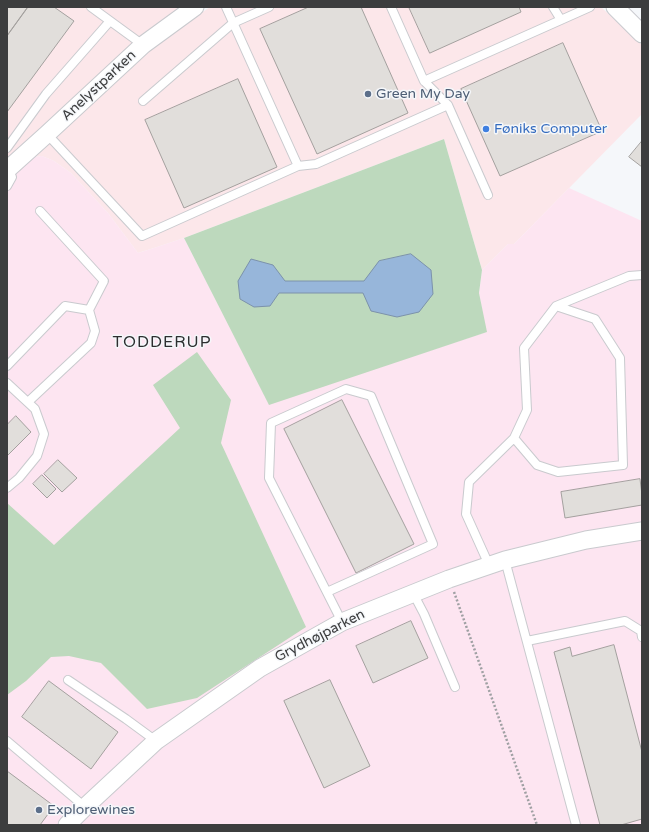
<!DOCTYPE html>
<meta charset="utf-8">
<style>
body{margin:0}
#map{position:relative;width:649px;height:832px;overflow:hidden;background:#f5f7fa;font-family:"Varela Round",sans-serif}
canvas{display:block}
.frame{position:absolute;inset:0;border:8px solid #3c3d3e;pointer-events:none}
</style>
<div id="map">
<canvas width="649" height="832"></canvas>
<div class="frame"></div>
</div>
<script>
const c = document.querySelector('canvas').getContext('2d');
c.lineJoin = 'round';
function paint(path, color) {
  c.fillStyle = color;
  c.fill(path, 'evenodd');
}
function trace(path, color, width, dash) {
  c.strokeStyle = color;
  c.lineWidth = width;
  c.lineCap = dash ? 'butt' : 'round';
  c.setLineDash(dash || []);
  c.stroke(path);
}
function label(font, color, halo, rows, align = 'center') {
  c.font = font + ' "Varela Round",sans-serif';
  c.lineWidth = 3;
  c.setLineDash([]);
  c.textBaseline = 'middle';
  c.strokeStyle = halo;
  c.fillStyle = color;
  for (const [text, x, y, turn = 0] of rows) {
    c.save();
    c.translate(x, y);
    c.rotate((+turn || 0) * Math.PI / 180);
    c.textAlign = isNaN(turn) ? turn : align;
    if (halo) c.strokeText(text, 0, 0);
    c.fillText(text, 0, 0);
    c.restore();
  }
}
paint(new Path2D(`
 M7,7H181L7,160Z
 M210,7H601L642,45V114L514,244H508L482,270L444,139L184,238L154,248L138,253L108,213L71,173L54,161L42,156L33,157L157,43Z`), '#fce7ea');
paint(new Path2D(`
 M42,156L54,161L71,173L108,213L138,253L154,248L184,238L269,404L486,332L479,293L482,270L508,244H514L569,188L642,221V825H7V180L33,157Z`), '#fde5f1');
paint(new Path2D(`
 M444,139L482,270L479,293L487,332L269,405L184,238Z
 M197,352L231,400L221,443L306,627L197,698L147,709L101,663L69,656L51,657L26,681L7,695V503L54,545L180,428L153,385Z`), '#bdd9bd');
const water = new Path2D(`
 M411,254L431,270L433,294L419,312L397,317L371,311L363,293H279L270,306L254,307L240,299L238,281L251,259L273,265L285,281H364L379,261Z`);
paint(water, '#97b6da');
trace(water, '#7c92ab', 1);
const building = new Path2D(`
 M7,7H28L7,36Z
 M28,7H54L74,21L7,112V36Z
 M309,7H361L408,113L317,154L260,29Z
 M409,7H519L521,12L430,53Z
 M563,43L602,131L500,176L461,89Z
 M238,79L277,167L184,208L145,120Z
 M642,141V167L629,157Z
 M342,400L414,544L356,573L284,429Z
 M16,416L31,432L7,456V425Z
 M58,460L77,478L62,492L44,474Z
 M42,475L56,489L47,498L33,484Z
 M640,479L642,495V505L565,518L561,492Z
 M411,621L428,658L373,683L356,646Z
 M614,645L642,752V819L621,825H600L554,652L570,647L572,656Z
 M330,680L370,766L324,788L284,701Z
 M49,681L118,732L91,769L22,717Z
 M7,771L54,806L40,825H7Z`);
paint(building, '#e1dedb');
trace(building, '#a4a19f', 1);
const service = new Path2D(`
 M91,7L143,45
 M226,7L298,166
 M391,7L424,81L448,105L488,195
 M553,7L561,20
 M424,81L590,7
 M143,101L233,23L269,7
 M47,134L142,236L298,166L316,164L448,105
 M7,148L46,94L110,21
 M7,186L12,177L7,167
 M7,366L65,306L89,310L104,281L40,211
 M7,383L35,409L44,434L37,456L19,478L7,488
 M28,402L91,343L95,331L89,310
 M514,438L537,465L558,472L623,465L620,358L595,319L556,306
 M505,560L576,825
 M489,565L466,514L469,482L514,438L527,410L524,348L556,306L629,276L642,275
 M327,592L433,544L371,396L346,389L271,423L269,478L342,622
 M413,593L424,614L455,687
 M527,641L625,621L641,631L642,637
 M68,680L126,719L156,741
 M7,741L85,807`);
const minor = new Path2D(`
 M615,7L642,34
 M7,170L47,134L143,45L195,7
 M67,825L85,807L156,741L260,668L342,622L449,579L505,560L586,540L642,531`);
trace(service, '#c9cace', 10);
trace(minor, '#c9cace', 19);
trace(new Path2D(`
 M454,592L537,825`), '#9fa0a3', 2.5, [2, 2]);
trace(service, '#fff', 8);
trace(minor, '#fff', 17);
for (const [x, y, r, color] of [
 [368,94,4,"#5c6f8a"],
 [486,129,4,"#3f7fe0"],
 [39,810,4,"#5c6f8a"]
]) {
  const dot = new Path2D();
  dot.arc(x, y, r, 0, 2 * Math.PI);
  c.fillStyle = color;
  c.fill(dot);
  trace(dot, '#f5f7fa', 1.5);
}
label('14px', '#3c3d3e', '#f5f7fa', [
 ["Anelystparken",99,86,-43],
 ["Grydhøjparken",320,636,-27]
]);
label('14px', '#4e5e75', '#f5f7fa', [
 ["Green My Day",376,94],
 ["Explorewines",47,810]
], 'left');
label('14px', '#366cbe', '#f5f7fa', [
 ["Føniks Computer",494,129]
], 'left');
c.letterSpacing = '1px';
label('16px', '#2d2e30', '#f5f7fa', [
 ["TODDERUP",162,343]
]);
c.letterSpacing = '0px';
</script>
